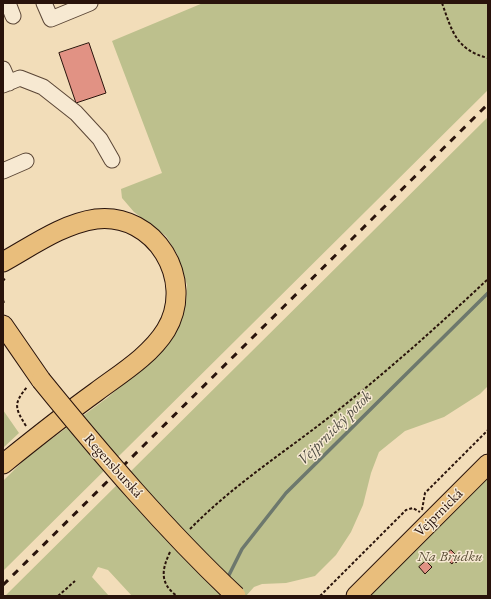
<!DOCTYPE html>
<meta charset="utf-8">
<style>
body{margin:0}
#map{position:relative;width:491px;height:599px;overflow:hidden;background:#f2ddb9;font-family:"EB Garamond",serif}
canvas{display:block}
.frame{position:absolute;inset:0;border:4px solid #29130b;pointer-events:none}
</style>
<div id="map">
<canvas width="491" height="599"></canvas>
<div class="frame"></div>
</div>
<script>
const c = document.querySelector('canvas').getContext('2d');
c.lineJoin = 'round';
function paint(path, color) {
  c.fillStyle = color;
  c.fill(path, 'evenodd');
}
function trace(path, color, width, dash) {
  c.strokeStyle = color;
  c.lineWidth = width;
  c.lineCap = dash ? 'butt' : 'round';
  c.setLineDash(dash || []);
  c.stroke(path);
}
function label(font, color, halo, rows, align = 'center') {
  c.font = font + ' "EB Garamond",serif';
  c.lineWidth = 3;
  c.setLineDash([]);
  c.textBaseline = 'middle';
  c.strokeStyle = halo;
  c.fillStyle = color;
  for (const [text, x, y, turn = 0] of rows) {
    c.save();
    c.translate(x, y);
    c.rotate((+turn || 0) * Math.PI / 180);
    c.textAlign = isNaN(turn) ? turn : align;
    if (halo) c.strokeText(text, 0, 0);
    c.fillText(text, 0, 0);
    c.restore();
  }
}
paint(new Path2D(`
 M203,3H488V90L3,571V481L27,457L107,398L165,348L180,319L186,303L187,285L177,254L166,236L134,212L122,198L121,189L162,173L112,41Z
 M488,117V386L480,394L444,417L405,431L379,452L371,473L363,505L351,532L336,555L315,576L286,583L262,584L254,587L246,596H132L108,570L98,567L92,577L109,596H5Z
 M3,410L19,433L3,448Z
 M488,464V596H356Z`), '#bdc08d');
trace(new Path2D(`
 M227,579L242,549L286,493L488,293`), '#6d786d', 3.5);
const building = new Path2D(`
 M89,43L106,93L76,103L59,53Z
 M451,550L460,559L456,563L454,561L452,564L444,557Z
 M426,561L432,567L425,574L419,567Z`);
paint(building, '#e19284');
trace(building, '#29130b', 1);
const minor = new Path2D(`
 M8,3L13,16
 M44,3L51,19L90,3
 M3,69L9,83
 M3,85L20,78L43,87L76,113L100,139L112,160
 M3,171L26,161`);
const major = new Path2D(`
 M3,262C32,246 62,224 96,219C155,212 196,280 166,330C150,356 120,374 96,392C64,415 34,439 3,464
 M3,325L41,380
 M356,596L488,464`);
trace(minor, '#5b4636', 17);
trace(major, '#29130b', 21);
trace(new Path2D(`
 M442,3C452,31 456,50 488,58
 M3,281L6,277
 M3,300L4,303L3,304
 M26,426C15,408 13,404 27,387
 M422,510L425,493L488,430
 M190,529C234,484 288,450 337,411C390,369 439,325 488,279
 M170,552C162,569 159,583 177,596
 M58,596L75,581
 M320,596L406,510L413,508L420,512`), '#29130b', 2, [3, 2]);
trace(minor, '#f7e9d2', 15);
trace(major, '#e9be7c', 19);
trace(new Path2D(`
 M3,585L488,104`), '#29130b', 3, [7, 7]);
const majorBridge = new Path2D(`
 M41,380C102,455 166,530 236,596`);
trace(majorBridge, '#29130b', 21, []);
trace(majorBridge, '#e9be7c', 19);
label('15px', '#29130b', '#f7e9d2', [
 ["Regensburská",113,466,48],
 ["Vejprnická",439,513,-45]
]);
label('italic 15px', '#5d5038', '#f7e9d2', [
 ["Na Brůdku",450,557]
]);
label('italic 16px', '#514e44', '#f7e9d2', [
 ["Vejprnický potok",335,428,-45]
]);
</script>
